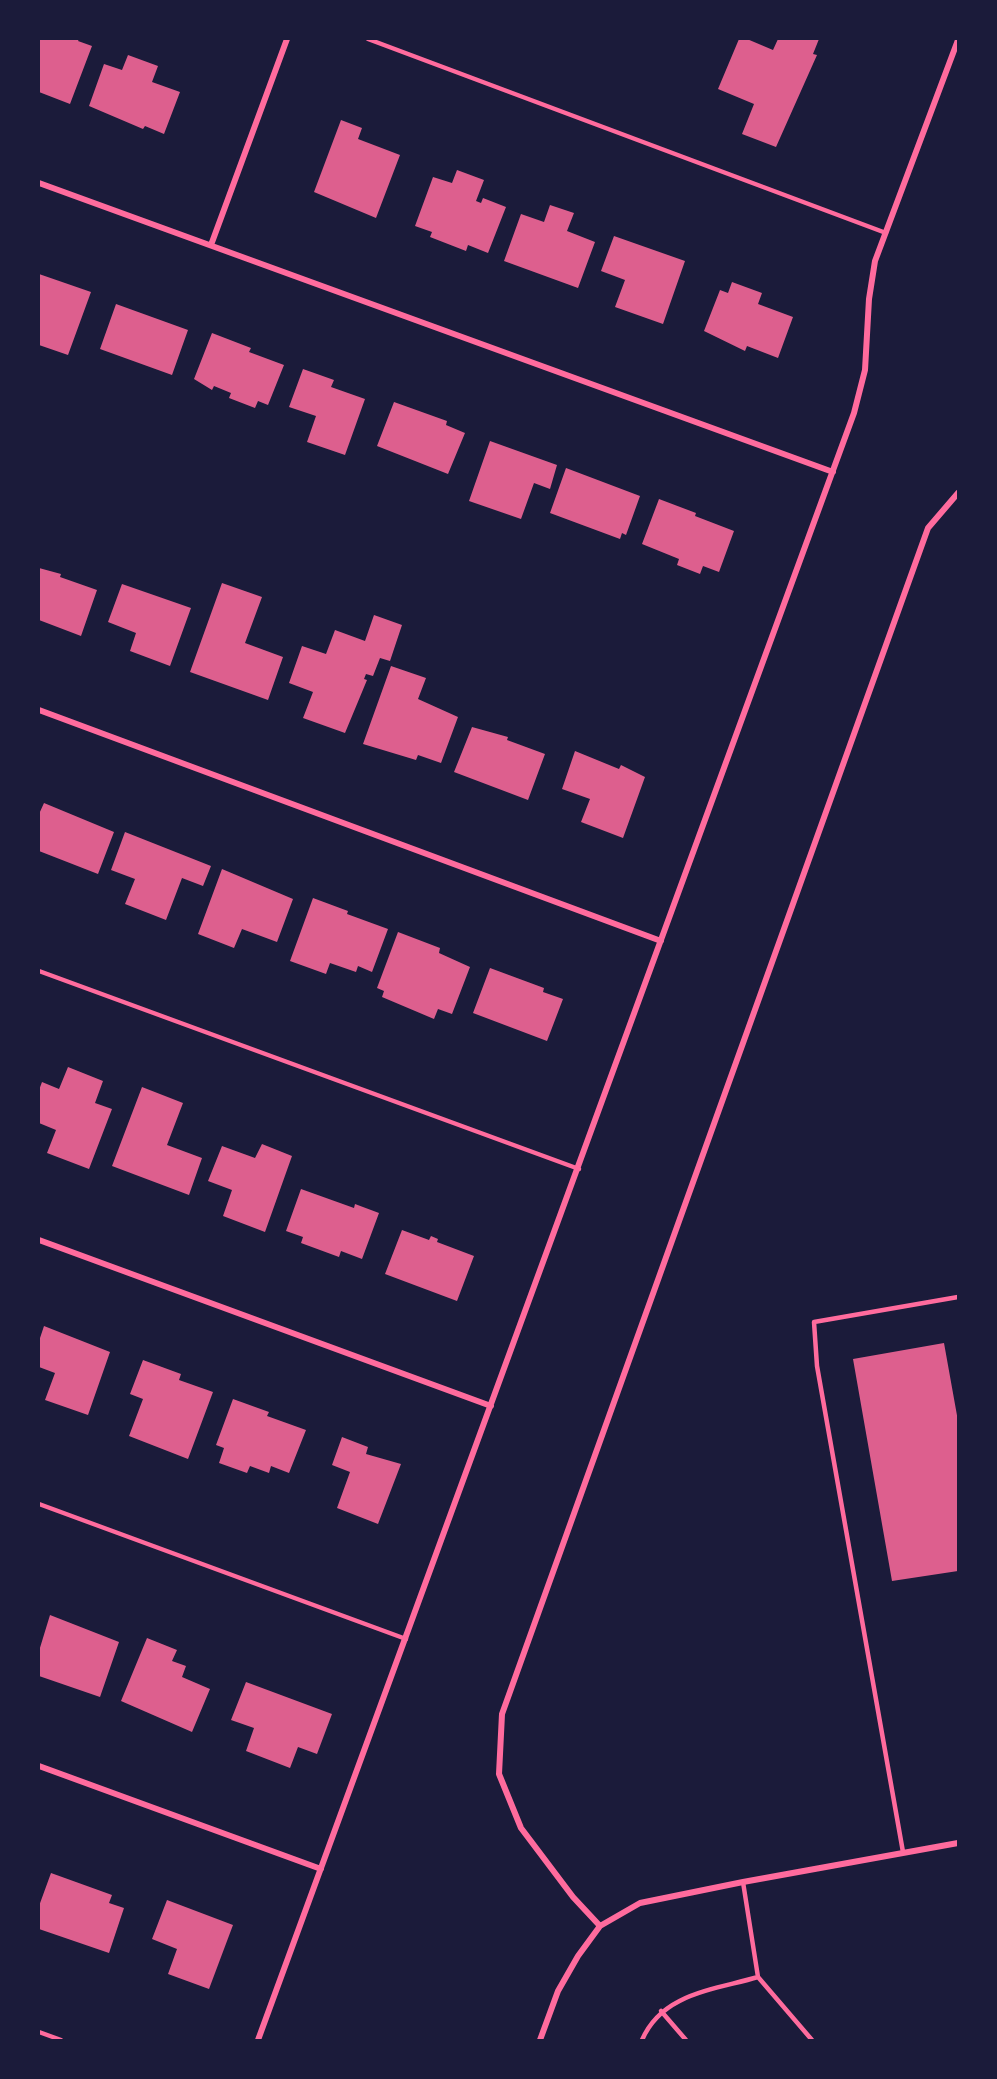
<!DOCTYPE html>
<style>
body{margin:0}
#map{position:relative;width:997px;height:2079px;overflow:hidden;background:#1b1b3a;font-family:Lato,sans-serif}
canvas{display:block}
.frame{position:absolute;inset:0;border:40px solid #1b1b3a;pointer-events:none}
</style>
<div id="map">
<canvas width="997" height="2079"></canvas>
<div class="frame"></div>
</div>
<script>
const c = document.querySelector('canvas').getContext('2d');
c.lineJoin = 'round';
function paint(path, color) {
  c.fillStyle = color;
  c.fill(path, 'evenodd');
}
function trace(path, color, width, dash) {
  c.strokeStyle = color;
  c.lineWidth = width;
  c.lineCap = dash ? 'butt' : 'round';
  c.setLineDash(dash || []);
  c.stroke(path);
}
paint(new Path2D(`
 M39,39H79L78,41L92,46L70,104L39,92Z
 M739,39H747L773,50L778,39H819L813,54L817,55L776,147L742,134L754,104L718,89Z
 M128,55L158,66L152,82L180,92L164,134L145,126L143,129L89,106L104,64L122,70Z
 M341,120L362,128L358,139L400,155L376,218L314,192Z
 M457,170L484,180L476,201L481,203L483,198L506,207L488,253L468,245L466,251L430,237L432,232L415,226L433,177L452,183Z
 M550,205L574,213L567,231L595,242L578,288L504,261L521,214L544,222Z
 M614,236L685,261L663,324L615,307L625,280L601,271Z
 M39,274L91,292L68,355L39,345Z
 M732,282L762,293L758,304L793,317L778,358L747,346L745,351L704,331L720,290L728,293Z
 M116,304L188,330L172,375L100,349Z
 M212,333L251,348L249,352L284,365L268,405L258,401L255,408L229,398L231,393L214,386L212,390L194,379Z
 M303,369L334,380L331,387L365,399L345,455L307,442L316,416L289,407Z
 M394,402L447,421L446,425L465,433L448,474L377,446Z
 M490,441L557,465L550,489L534,483L521,519L469,501Z
 M566,468L640,496L626,535L622,533L620,539L550,513Z
 M659,499L696,513L695,516L734,531L719,572L703,566L700,574L677,565L679,559L642,544Z
 M39,568L61,574L60,577L97,590L81,636L39,620Z
 M222,583L262,597L245,643L283,657L268,700L190,672Z
 M122,584L191,608L170,666L130,651L136,633L108,622Z
 M374,615L402,625L390,661L380,658L373,676L366,674L364,679L367,680L345,733L303,718L313,692L289,683L302,646L326,654L335,630L365,641Z
 M391,666L426,678L418,699L458,717L441,763L418,755L416,760L363,744Z
 M472,727L508,737L507,740L545,754L528,800L454,772Z
 M575,751L619,769L621,765L645,777L623,838L581,822L590,799L562,789Z
 M44,803L114,832L98,874L39,851V814Z
 M125,832L211,866L203,886L182,878L166,920L125,904L135,879L111,870Z
 M222,869L293,899L277,942L242,929L234,948L198,934Z
 M313,898L348,911L347,914L388,929L372,972L358,966L356,972L330,963L326,974L290,961Z
 M398,932L440,948L439,953L470,967L452,1014L438,1009L434,1019L382,997L384,991L377,988Z
 M490,968L544,988L543,992L563,999L547,1041L473,1013Z
 M68,1067L103,1081L95,1103L112,1109L89,1169L47,1153L56,1130L39,1123V1090L42,1082L59,1089Z
 M142,1087L183,1103L167,1145L202,1158L189,1195L112,1166Z
 M262,1144L292,1156L265,1232L223,1216L232,1190L208,1181L222,1146L255,1158Z
 M301,1189L354,1208L355,1204L379,1213L362,1259L341,1251L339,1257L301,1243L303,1237L286,1231Z
 M402,1230L429,1240L431,1236L438,1239L437,1242L474,1256L457,1301L385,1274Z
 M44,1326L110,1352L88,1415L45,1400L55,1373L39,1367V1341Z
 M944,1343L958,1421V1571L892,1581L853,1359Z
 M143,1360L181,1374L179,1380L213,1392L188,1459L129,1436L143,1399L130,1394Z
 M233,1399L269,1412L267,1416L306,1430L289,1473L271,1466L269,1473L250,1466L247,1473L219,1463L224,1448L216,1445Z
 M342,1437L368,1447L366,1454L401,1464L378,1524L337,1508L350,1472L332,1465Z
 M50,1615L119,1642L100,1697L39,1676V1651Z
 M147,1638L177,1650L172,1661L186,1666L182,1677L210,1689L192,1732L121,1701Z
 M246,1682L332,1714L317,1754L298,1747L290,1768L246,1751L254,1728L231,1720Z
 M51,1873L112,1895L109,1903L124,1908L109,1953L39,1929V1906Z
 M167,1900L233,1925L209,1989L168,1974L177,1949L152,1939Z`), '#dd5f8e');
trace(new Path2D(`
 M368,39L886,233
 M39,971L579,1169
 M39,1504L406,1639
 M903,1852L817,1366L814,1322L958,1297
 M743,1882L758,1977
 M661,2011L686,2040
 M39,2032L61,2040
 M642,2040C662,1993 714,1990 758,1977L812,2040`), '#ff6b9d', 4.5);
trace(new Path2D(`
 M39,183L833,472
 M211,245L287,39
 M39,710L661,941
 M39,1240L491,1406
 M39,1766L321,1869
 M600,1926L573,1897L521,1828L499,1774L502,1714L928,528L958,493
 M258,2040L854,413L865,370L869,299L875,261L958,40
 M540,2040L558,1991L578,1956L600,1926L640,1903L743,1882L958,1843`), '#ff6b9d', 6);
</script>
